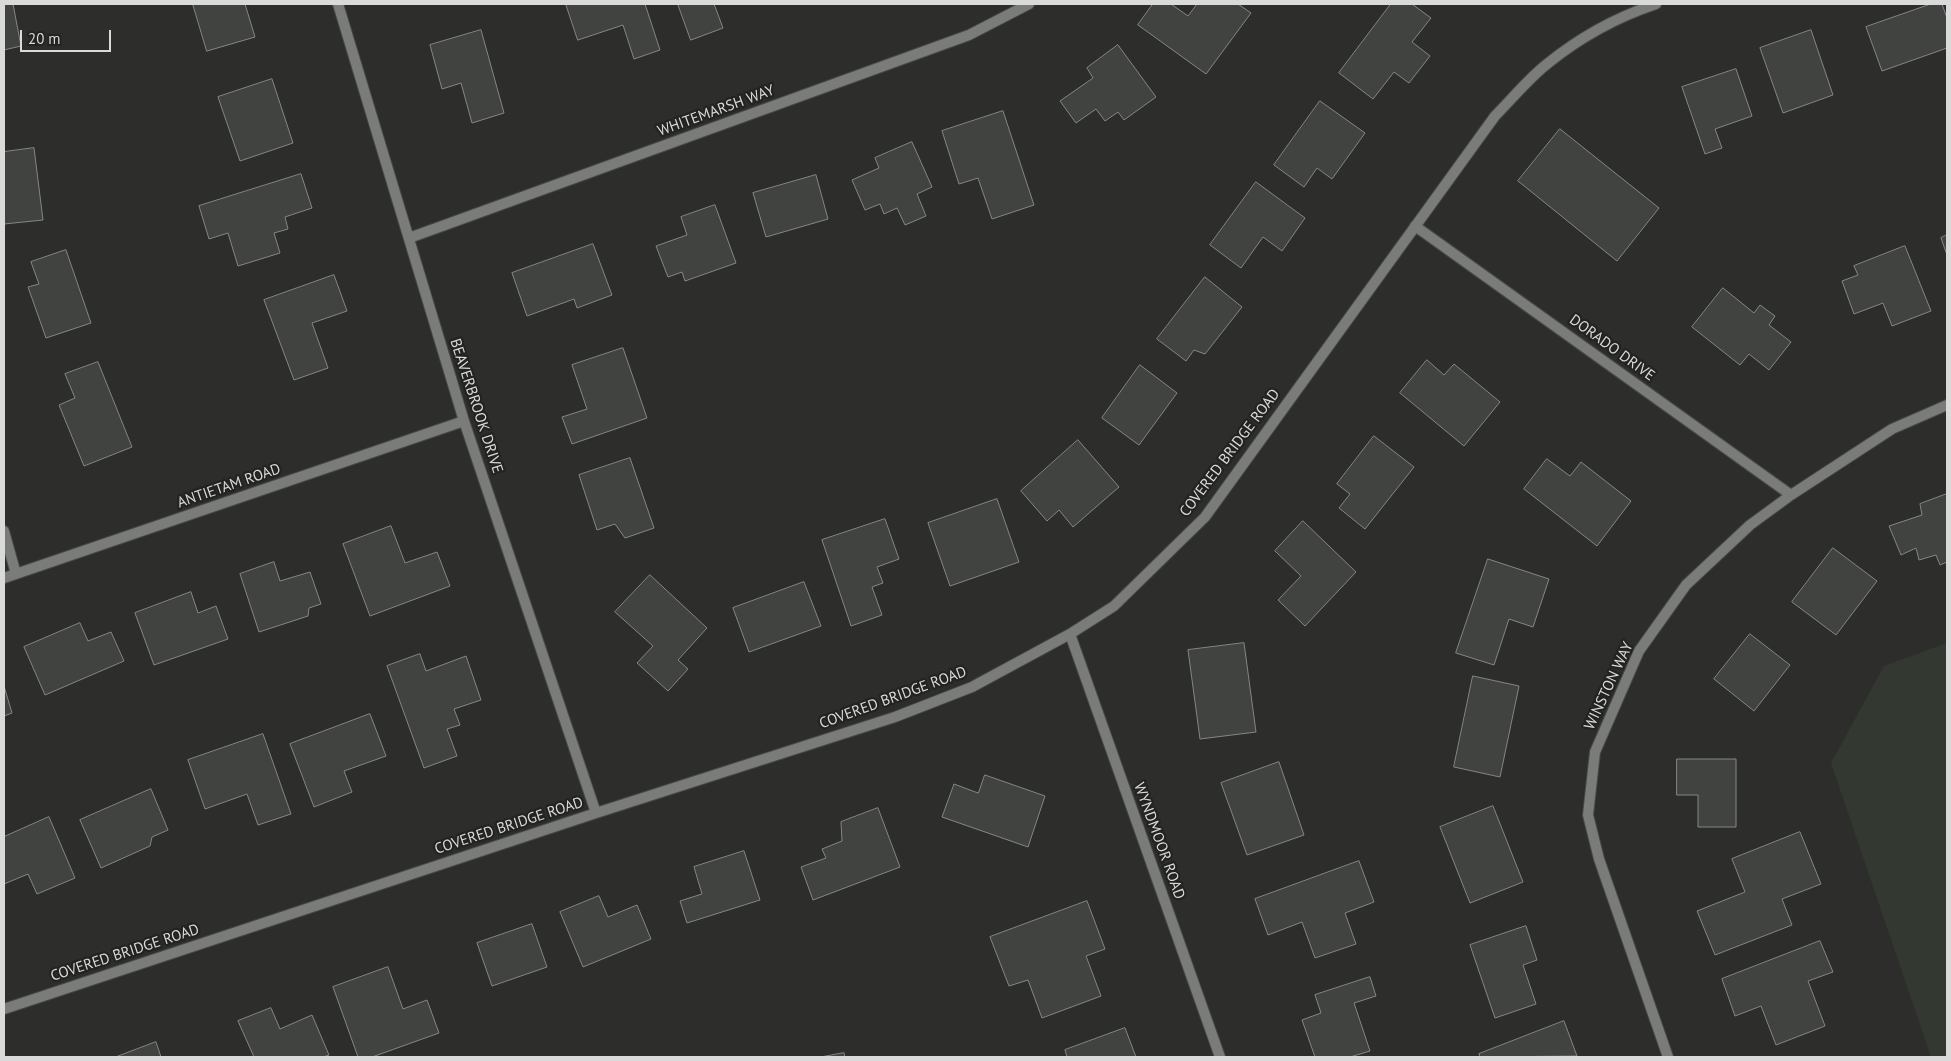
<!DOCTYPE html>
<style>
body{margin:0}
#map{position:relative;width:1951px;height:1061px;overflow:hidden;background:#2d2e2c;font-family:"PT Sans",sans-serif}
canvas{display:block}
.frame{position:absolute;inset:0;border:5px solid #d9dad9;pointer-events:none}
.scale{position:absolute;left:20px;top:30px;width:91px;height:22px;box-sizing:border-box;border:2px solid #d9dad9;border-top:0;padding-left:6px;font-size:15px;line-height:18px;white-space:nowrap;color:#d9dad9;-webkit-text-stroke:4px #232422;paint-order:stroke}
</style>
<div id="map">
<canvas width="1951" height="1061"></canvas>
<div class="frame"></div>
<div class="scale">20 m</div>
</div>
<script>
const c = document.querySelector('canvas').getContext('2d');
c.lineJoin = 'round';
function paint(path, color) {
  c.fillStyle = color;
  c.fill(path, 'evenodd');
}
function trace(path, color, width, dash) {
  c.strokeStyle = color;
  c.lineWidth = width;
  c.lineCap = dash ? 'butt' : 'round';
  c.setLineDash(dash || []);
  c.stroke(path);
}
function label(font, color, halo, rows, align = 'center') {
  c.font = font + ' "PT Sans",sans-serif';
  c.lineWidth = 4.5;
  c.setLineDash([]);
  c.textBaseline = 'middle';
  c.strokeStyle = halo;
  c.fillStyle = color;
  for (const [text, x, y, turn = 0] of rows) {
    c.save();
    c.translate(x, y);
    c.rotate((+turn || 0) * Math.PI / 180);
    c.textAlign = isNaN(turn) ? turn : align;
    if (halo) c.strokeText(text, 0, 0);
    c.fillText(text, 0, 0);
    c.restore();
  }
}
paint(new Path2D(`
 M1947,643V1057H1931L1831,763L1884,666Z`), '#333830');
const building = new Path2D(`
 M4,4H13L21,46L4,50Z
 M193,4H245L255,37L207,51Z
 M566,4H645L660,50L634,59L623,25L578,40Z
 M678,4H714L723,28L691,40Z
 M1153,4H1171L1188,16L1197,4H1238L1251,13L1206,74L1138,25Z
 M1391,4H1412L1431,18L1412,42L1430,56L1409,83L1394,72L1373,99L1339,73Z
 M1931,4H1942L1947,18V48L1882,71L1866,27Z
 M481,30L504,113L472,123L461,83L442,89L430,45Z
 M1811,30L1833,95L1783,113L1760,48Z
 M1118,45L1156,97L1124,120L1118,112L1105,121L1096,109L1076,123L1060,101L1093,78L1087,68Z
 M1736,69L1752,116L1715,129L1722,148L1705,154L1682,87Z
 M272,79L293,143L240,161L218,97Z
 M1320,101L1365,133L1332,179L1317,168L1304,187L1274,165Z
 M1003,111L1034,205L992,219L978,178L959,184L942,131Z
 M1560,129L1659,208L1617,261L1518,181Z
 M912,142L932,187L917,194L926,216L905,225L897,208L884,214L880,204L865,210L852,180L879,168L875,158Z
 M34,148L43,220L4,224V152Z
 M301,174L312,208L285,217L288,229L274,233L280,253L238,266L228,233L209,239L199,206Z
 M816,175L828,219L766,237L753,193Z
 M1256,182L1305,218L1282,251L1263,237L1241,268L1210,245Z
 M715,205L736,263L685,281L682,272L668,277L656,246L687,235L681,217Z
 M1947,235V255L1941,238Z
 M593,244L612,295L577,308L574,299L527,316L512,273Z
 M1905,246L1931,311L1892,326L1883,303L1854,314L1842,281L1858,275L1854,266Z
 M66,250L91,323L46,338L28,287L39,284L31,262Z
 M334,275L347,311L312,323L328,368L294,380L264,300Z
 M1205,277L1242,307L1205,354L1194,350L1186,361L1157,339Z
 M1723,288L1754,313L1760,305L1775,316L1769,325L1791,342L1769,370L1749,354L1740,365L1692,327Z
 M623,348L647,418L572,444L562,417L587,409L572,365Z
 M1427,360L1444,375L1454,364L1500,402L1464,446L1400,393Z
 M98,362L132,447L84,466L59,405L75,398L65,374Z
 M1140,365L1177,393L1139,445L1102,418Z
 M1374,436L1414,467L1365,529L1339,508L1350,494L1337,484Z
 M1078,440L1119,487L1073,527L1059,510L1047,521L1021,491Z
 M630,458L654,528L625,538L615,524L597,530L579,475Z
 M1547,459L1570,476L1581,462L1631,501L1597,546L1524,489Z
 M1947,494V562L1940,565L1936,555L1919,560L1916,548L1901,555L1889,526L1922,515L1920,504Z
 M997,499L1019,562L950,586L928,523Z
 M885,519L899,559L877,567L883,583L872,587L882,615L851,626L822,540Z
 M1303,521L1356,572L1305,626L1278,600L1301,576L1275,551Z
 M391,526L405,563L437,552L450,586L370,616L343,544Z
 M1833,548L1877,581L1836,635L1792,602Z
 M1488,559L1549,579L1533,627L1509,619L1494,665L1456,653Z
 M274,562L280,581L310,572L321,604L309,608L308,616L259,632L240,574Z
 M650,575L707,628L678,660L688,669L668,691L637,663L653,646L615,612Z
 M804,582L821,626L749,652L733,608Z
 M191,592L198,613L216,606L228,639L154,665L135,613Z
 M80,623L88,641L111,632L124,661L45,695L24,647Z
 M1750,634L1790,665L1754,711L1714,679Z
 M1244,643L1256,732L1200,739L1188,650Z
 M420,654L426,671L466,656L481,700L454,709L460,725L447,729L457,756L424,768L387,666Z
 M1473,676L1519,686L1500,777L1454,767Z
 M4,686L12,713L4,716Z
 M370,714L386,756L344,771L352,792L314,807L290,744Z
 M263,734L291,814L258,825L247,794L205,809L188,760Z
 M1677,759H1736V827H1698V795H1677Z
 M1279,762L1304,835L1247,855L1221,783Z
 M985,775L1045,796L1028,847L942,817L954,784L978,793Z
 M151,789L168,830L152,837L150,846L101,868L80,820Z
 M1493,806L1523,882L1470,903L1440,827Z
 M878,808L900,867L813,900L801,867L826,858L822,849L842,841L841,822Z
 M49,817L75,878L37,894L28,874L4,884V837Z
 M1800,832L1821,884L1782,899L1792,925L1715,955L1697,911L1745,892L1732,859Z
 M744,851L760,900L687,923L680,901L702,894L694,867Z
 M1359,861L1374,902L1345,913L1356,944L1315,958L1302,922L1268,935L1255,899Z
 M599,896L608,917L637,905L651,939L583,967L560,912Z
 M1087,901L1105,949L1086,956L1101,996L1042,1018L1028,980L1009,986L990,937Z
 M532,924L547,967L492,986L477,943Z
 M1526,926L1537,960L1523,965L1536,1004L1495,1018L1470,945Z
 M1820,941L1833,972L1808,981L1825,1026L1776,1045L1761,1006L1735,1016L1722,979Z
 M388,967L403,1009L427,1000L439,1033L372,1057H358L333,987Z
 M1370,977L1376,996L1354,1003L1370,1051L1350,1057H1315L1302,1020L1321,1013L1315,995Z
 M271,1008L280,1029L312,1015L329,1055L323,1057H254L238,1021Z
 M1564,1021L1577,1056L1480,1057L1479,1054Z
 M1125,1028L1136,1057H1067L1065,1050Z
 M156,1042L161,1057H116Z
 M844,1053L845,1057H821Z`);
paint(building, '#414341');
trace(building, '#858784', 1);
const street = new Path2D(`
 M338,4L464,421L596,813
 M1415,226L1791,495
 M409,238L969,35L1029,4
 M4,531L16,574
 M4,578L464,421
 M1070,634L1220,1057
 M4,1009L596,813L895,717L972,687L1070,634L1114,606L1205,517L1495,116C1512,99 1528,79 1547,64C1579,38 1617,17 1656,4
 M1668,1057L1599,859L1588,815L1595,752L1639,651L1686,585L1750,525L1791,495L1892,429L1947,405`);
trace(street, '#484947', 12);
trace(street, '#7a7c79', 10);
label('15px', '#d9dad9', '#232422', [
 ["WHITEMARSH WAY",716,111,-20],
 ["DORADO DRIVE",1612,348,36],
 ["BEAVERBROOK DRIVE",476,406,72],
 ["COVERED BRIDGE ROAD",1230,453,-53],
 ["ANTIETAM ROAD",229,486,-19],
 ["WINSTON WAY",1609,686,-65],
 ["COVERED BRIDGE ROAD",893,698,-20],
 ["COVERED BRIDGE ROAD",509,826,-18],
 ["WYNDMOOR ROAD",1159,841,70],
 ["COVERED BRIDGE ROAD",125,953,-18]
]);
</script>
